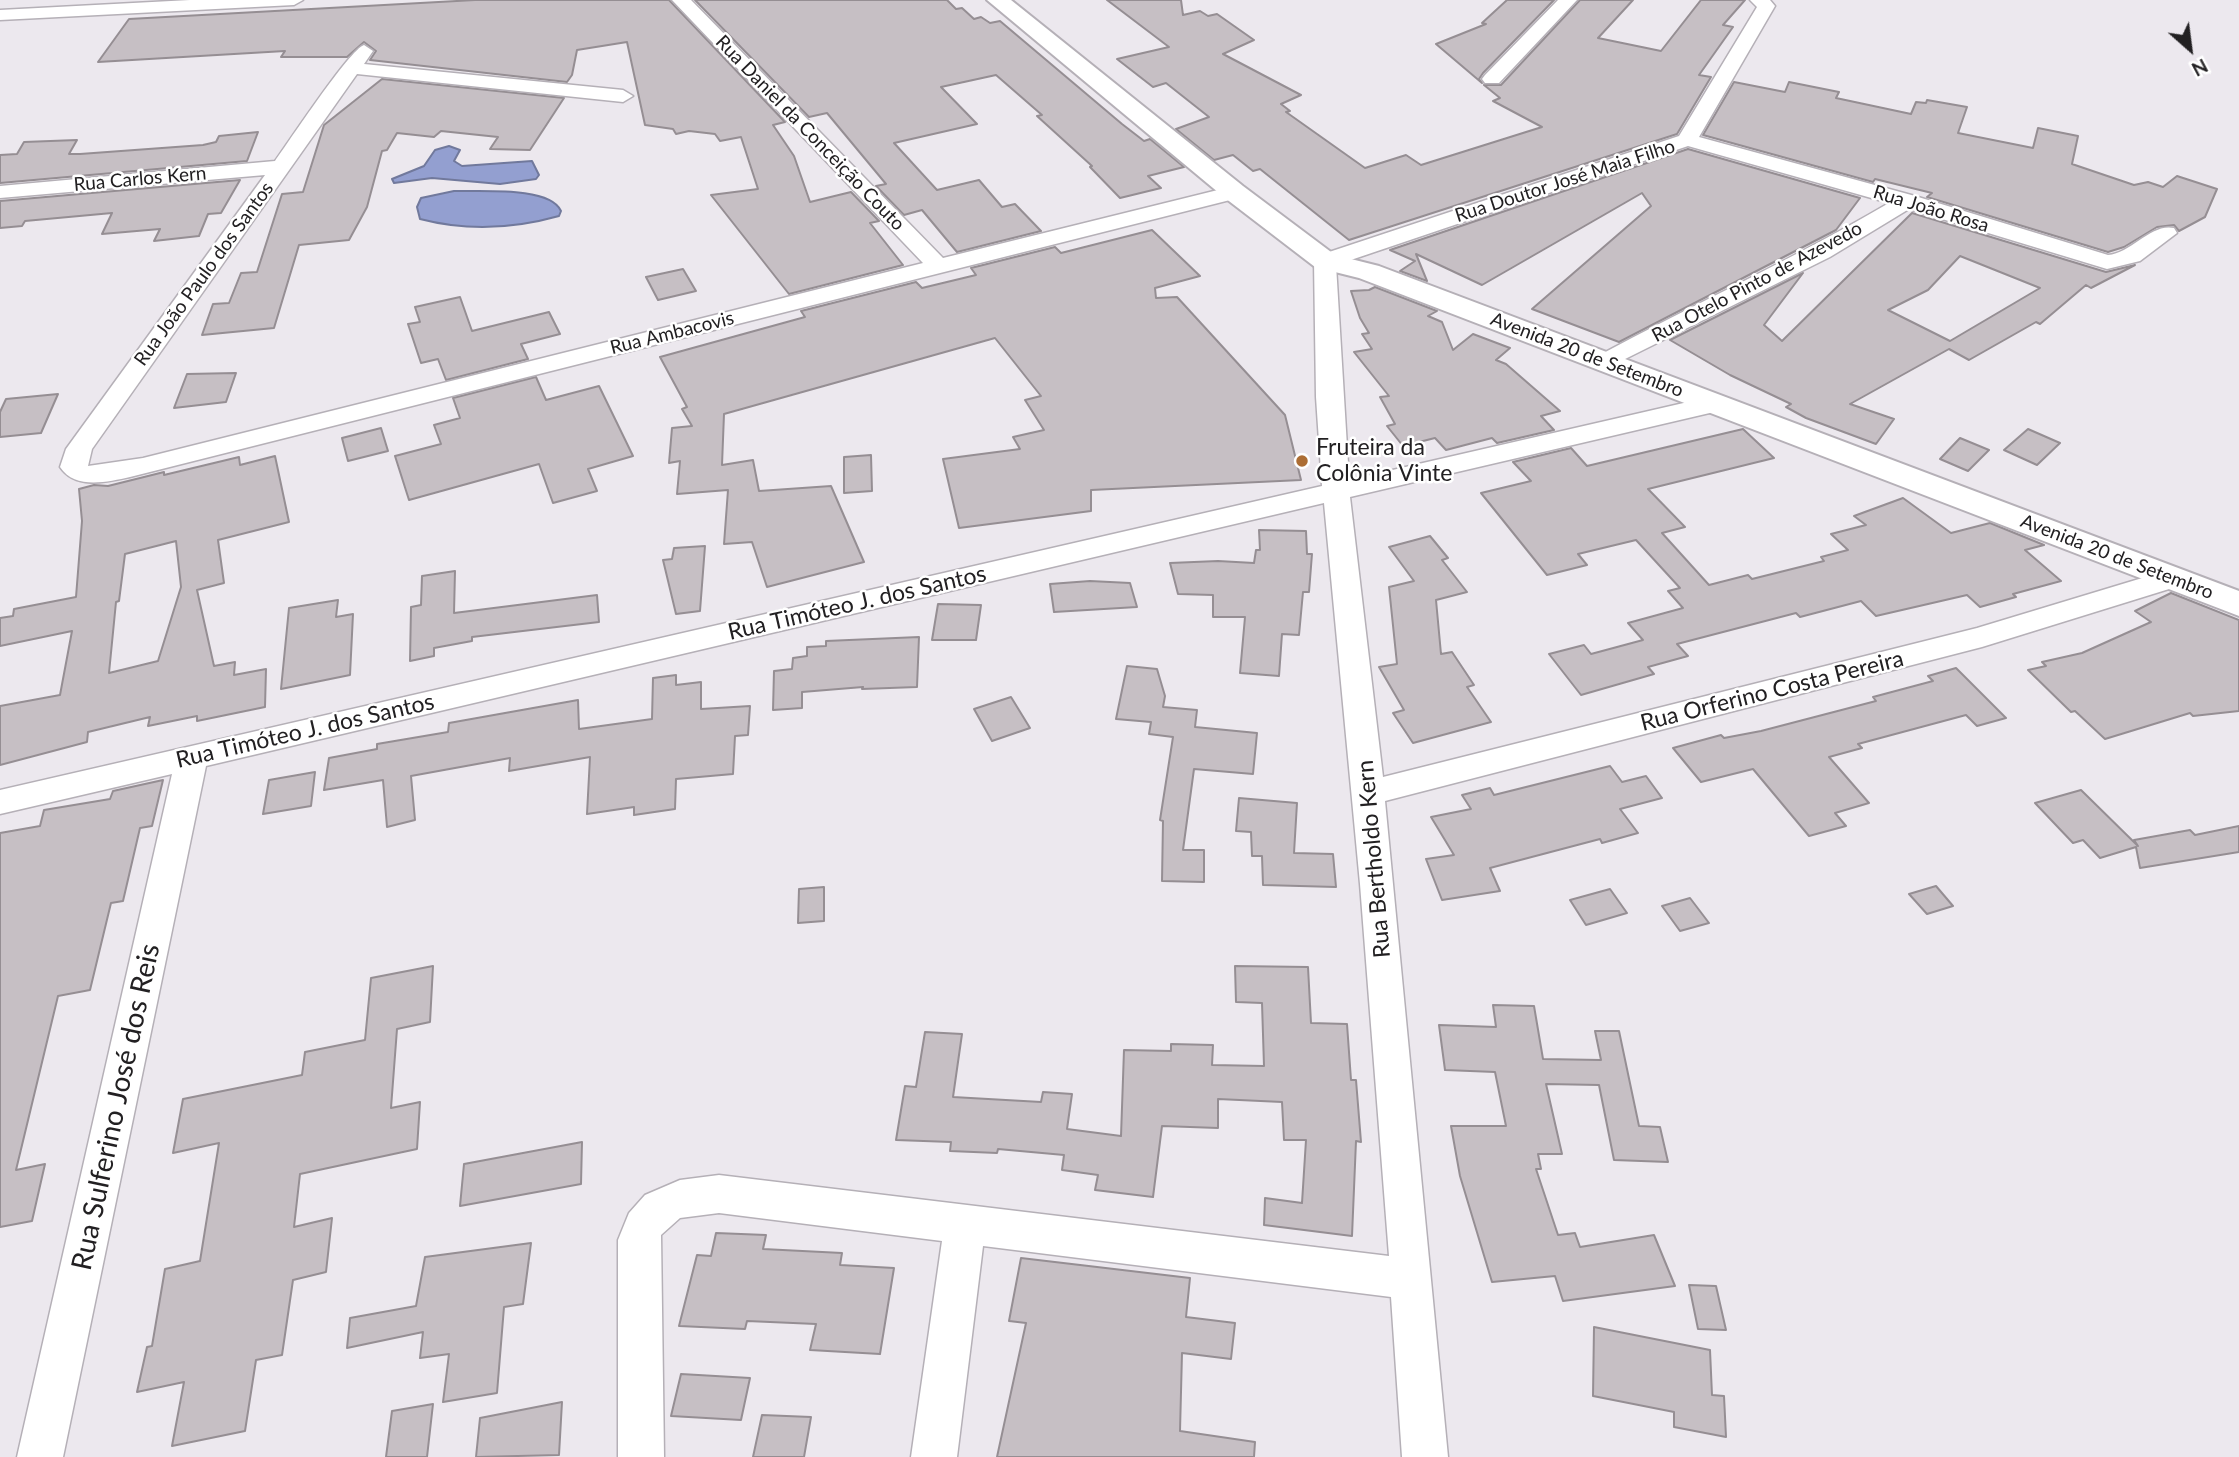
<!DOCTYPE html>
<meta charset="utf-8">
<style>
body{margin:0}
#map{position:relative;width:2239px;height:1457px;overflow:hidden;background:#ece8ee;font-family:Lato,sans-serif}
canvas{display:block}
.north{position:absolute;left:2155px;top:14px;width:70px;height:70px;-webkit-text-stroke:5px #fff;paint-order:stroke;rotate:152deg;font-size:19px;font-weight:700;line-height:28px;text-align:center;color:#222022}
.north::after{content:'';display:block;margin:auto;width:24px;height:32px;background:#222022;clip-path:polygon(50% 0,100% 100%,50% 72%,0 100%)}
</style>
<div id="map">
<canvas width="2239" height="1457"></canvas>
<div class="north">N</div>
</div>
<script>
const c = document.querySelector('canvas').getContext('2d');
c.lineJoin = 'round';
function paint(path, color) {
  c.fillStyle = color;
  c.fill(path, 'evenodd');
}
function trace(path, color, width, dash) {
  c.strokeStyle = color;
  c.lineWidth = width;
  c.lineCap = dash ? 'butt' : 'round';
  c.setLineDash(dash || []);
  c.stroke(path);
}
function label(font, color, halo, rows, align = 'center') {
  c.font = font + ' Lato,sans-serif';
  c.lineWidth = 5;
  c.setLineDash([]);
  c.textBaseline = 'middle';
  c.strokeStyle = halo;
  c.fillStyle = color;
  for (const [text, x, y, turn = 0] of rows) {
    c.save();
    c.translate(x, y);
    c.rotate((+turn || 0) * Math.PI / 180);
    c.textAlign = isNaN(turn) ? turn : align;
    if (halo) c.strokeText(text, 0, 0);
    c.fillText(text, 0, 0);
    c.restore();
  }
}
const water = new Path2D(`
 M449,146L460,150L454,161L462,166L532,161L539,175L536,179L500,184L432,178L394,183L392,179L424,166L435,150Z
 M454,191C480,192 550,186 561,211L559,216C513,229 466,231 420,219L417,207L421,198Z`);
paint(water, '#939fd0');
trace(water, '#71799c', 2);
const building = new Path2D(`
 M475,0H669L785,122L773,125L794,156L810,202L851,192L879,221L870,223L903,265L789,294L711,195L758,189L741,137L720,141L715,134L689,131L676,134L673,129L645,125L627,42L577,50L572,75L567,82L370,60L376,51L364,42L347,57H281L285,51L98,62L129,19Z
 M695,0H947L956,9L962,8L974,19L981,17L990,23L1000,21L1122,124L1144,141L1150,139L1184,167L1148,176L1161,188L1120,198L1090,167L1092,166L1037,116L1042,115L996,75L941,87L977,124L894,143L937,190L979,180L1002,207L1015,204L1041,231L957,252L922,210L904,215L876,186L886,184L827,113L809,117Z
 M1107,0H1181L1183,15L1200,11L1208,16L1217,14L1254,40L1223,54L1301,95L1281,104L1290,111L1286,112L1365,168L1406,155L1421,165L1542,127L1493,101L1500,98L1484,85H1501L1580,0H1633L1598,38L1661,51L1701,0H1745L1723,25L1733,27L1699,75L1711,77L1677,134L1349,240L1260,169L1253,171L1233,155L1214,160L1176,129L1209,117L1166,83L1153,87L1117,59L1169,47Z
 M1507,0H1554L1483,73L1479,79L1482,83L1436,44L1486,24L1482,23Z
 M382,79L564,98L530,150L490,149L498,137L441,131L434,137L397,133L387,150L382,151L367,207L349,240L299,245L274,328L202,335L213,304L229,303L241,273L257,272L282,194L303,192L324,125Z
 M1734,82L1785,92L1789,82L1839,92L1836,98L1911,114L1916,102L1926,103L1927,100L1967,107L1958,133L2033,148L2038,128L2078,136L2072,164L2134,185L2148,182L2163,187L2177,176L2217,189L2205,217L2179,231L2174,225L2157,227L2124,247L2108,252L1927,197L1932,193L1875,179L1873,182L1703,135Z
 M258,132L247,161L0,183V155L17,154L24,142L77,140L69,154H80L203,145L216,142L219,136Z
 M1688,149L1860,198L1836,230L1619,342L1532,309L1651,206L1642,193L1482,285L1416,254L1427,281L1400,271L1415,261L1390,250Z
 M240,180L221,213L208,214L199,236L154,241L160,229L102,234L112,213L25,221L22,226L0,228V201Z
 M1912,213L2106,272L2135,265L2091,288L2086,285L2040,324L2036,322L1969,360L1949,349L1850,404L1894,419L1876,444L1806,418L1786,407L1791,404L1730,375L1670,340L1803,273L1764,325L1782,341ZM1960,256L2040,288L1950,341L1888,310L1928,290Z
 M1152,230L1200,276L1155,288L1156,298L1177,297L1285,415L1301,480L1091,490V511L959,528L943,459L1020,449L1013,437L1044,430L1025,400L1041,396L995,338L724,414L722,465L753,460L759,491L831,486L864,562L767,587L752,542L724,544L728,490L677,494L680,461L669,463L672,428L692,426L682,409L687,407L660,357L805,317L801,311L916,282L922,288L976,275L971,268L1055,247L1061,253Z
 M683,269L696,291L658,300L646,277Z
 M1375,287L1437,311L1428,316L1442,322L1453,350L1473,334L1510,348L1496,360L1506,364L1560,411L1541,416L1554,430L1497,443L1492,438L1446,450L1435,438L1403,446L1387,426L1395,424L1380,397L1389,396L1354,352L1372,349L1362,334L1369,333L1360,318L1351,291L1369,290Z
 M460,297L472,331L549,312L560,334L521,344L528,359L446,380L438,359L421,363L408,324L420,322L415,307Z
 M236,373L226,402L174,408L187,374Z
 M536,377L546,400L599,386L633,456L588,469L597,491L553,503L539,464L409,500L395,456L441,444L434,425L460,418L453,398Z
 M58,394L41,433L0,437V412L6,399Z
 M381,428L388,451L348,461L342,438Z
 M1743,429L1774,458L1648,489L1685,527L1662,533L1709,585L1748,575L1752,579L1824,561L1821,557L1848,550L1831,534L1866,525L1854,516L1903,498L1951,533L1990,523L2044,545L2025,550L2061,581L2013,594L2016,597L1980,607L1967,595L1876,616L1861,601L1800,617L1796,613L1677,644L1688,656L1648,667L1654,674L1581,695L1549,654L1584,645L1591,654L1643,640L1628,623L1683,608L1668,591L1680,588L1636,540L1578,554L1587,565L1547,575L1481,493L1531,481L1513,462L1571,448L1587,466Z
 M2028,429L2060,443L2037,465L2004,450Z
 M1960,438L1989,450L1968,471L1940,459Z
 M871,455L872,491L844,493V457Z
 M275,456L289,522L218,540L224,583L197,590L214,666L235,662L234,675L266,669L265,707L197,721V716L148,726L150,717L88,732L87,742L0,765V706L60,695L72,631L0,646V618L13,616L14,609L76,597L82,521L79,489L94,485L108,486L164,472V475L239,457L240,465ZM176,541L181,587L158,661L109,673L116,602L119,601L125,554Z
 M1259,530L1306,531L1307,554H1312L1309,592H1303L1299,635L1282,634L1279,676L1240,673L1245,617H1213V595L1178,594L1170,563L1218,561L1254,563L1256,550H1260Z
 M1430,536L1448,558L1442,560L1467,592L1436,600L1441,654L1452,652L1474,685L1467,687L1491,722L1413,743L1393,713L1404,710L1379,667L1397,664L1389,587L1414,581L1389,547Z
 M705,546L700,611L676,614L663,560L672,559L674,548Z
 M455,571L454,613L597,595L599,622L472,637V641L434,648V656L410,661L411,607L421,605L422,576Z
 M1090,581L1130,583L1137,607L1054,612L1050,584Z
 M2171,593L2239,620V711L2193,716L2190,713L2105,739L2075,711L2071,712L2028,670L2046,666L2042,662L2082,653L2151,622L2135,611Z
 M338,600L336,617L353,614L350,675L281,689L289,608Z
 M938,604L981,605L976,640H932Z
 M919,637L917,687L862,689L863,687L802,692V708L773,710L774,671L792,669L793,658L807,656V647L826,646V641Z
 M1127,666L1157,669L1165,696L1163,707L1197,710L1195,727L1257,733L1253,774L1194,769L1183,850H1204V882L1162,881L1163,821L1160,820L1173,737L1149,734L1151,722L1116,719Z
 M1956,668L2006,718L1977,726L1966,715L1858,744L1862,748L1829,757L1869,803L1835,813L1846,826L1809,836L1753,769L1701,782L1673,748L1721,735L1724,738L1761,731L1876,701L1873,697L1933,681L1928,676Z
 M676,675V685L701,682V709L750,706L748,735L735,736L733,774L676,779L675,809L634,815V807L587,814L590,757L509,771L510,758L411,776L415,820L387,827L383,780L324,790L329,758L377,749V744L448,732L449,723L578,700L579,729L652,719L653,678Z
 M1011,697L1030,728L992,741L974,709Z
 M1610,766L1622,782L1646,776L1662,798L1620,809L1638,833L1602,843L1600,839L1490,868L1500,891L1442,900L1426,859L1454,855L1431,817L1471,809L1462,795L1490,788L1494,795Z
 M315,772L311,806L263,814L269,780Z
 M163,780L152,826L140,828L123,901L111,903L90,990L58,996L16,1170L45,1164L32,1221L0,1227V833L40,826L44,810L110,799L113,791Z
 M2081,790L2138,846L2134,840L2190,830L2195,835L2239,826V852L2140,868L2136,847L2100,858L2083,840L2073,843L2035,803Z
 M1239,798L1297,803L1294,853L1333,854L1336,887L1263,885L1262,856H1252L1251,832L1236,831Z
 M1936,886L1953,906L1927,914L1909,894Z
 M824,887V921L798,923L799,889Z
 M1610,889L1627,913L1586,925L1570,900Z
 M1690,898L1709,923L1680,931L1662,906Z
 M433,966L430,1022L397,1029L391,1108L420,1102L417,1149L300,1174L294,1227L332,1218L326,1272L293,1280L282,1355L256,1360L245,1431L172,1446L184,1382L137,1392L147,1347L152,1346L165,1269L200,1261L219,1143L173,1153L183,1099L302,1075L305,1052L365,1040L371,978Z
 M1235,966L1308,967L1311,1023L1347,1024L1351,1080H1356L1361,1142L1356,1141L1352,1236L1264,1225L1265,1198L1302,1203L1306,1140H1284L1282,1102L1218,1099V1128L1162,1126L1153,1197L1095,1190L1098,1175L1062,1170L1064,1155L998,1149L997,1153L950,1151L951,1142L896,1140L905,1086L916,1087L925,1032L962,1034L953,1097L1041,1102L1043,1092L1072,1094L1067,1129L1121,1136L1124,1050L1171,1051V1044L1213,1045L1212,1065L1264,1066L1262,1003L1236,1002Z
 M1493,1005L1534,1006L1543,1059L1601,1060L1595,1031H1619L1639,1126L1660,1127L1668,1162L1614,1160L1599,1085L1546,1084L1562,1154H1538L1541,1169H1536L1558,1235L1575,1233L1580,1247L1654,1235L1675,1286L1563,1301L1555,1276L1492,1282L1460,1176L1451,1126H1506L1495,1072L1445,1070L1439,1025L1496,1027Z
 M582,1142L581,1184L460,1206L464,1164Z
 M716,1233L766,1235L763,1249L842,1253L840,1265L894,1268L880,1354L810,1350L816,1324L747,1321L745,1329L679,1326L697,1255L711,1256Z
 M531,1243L523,1304L504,1307L497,1393L443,1402L449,1354L420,1358L423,1332L347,1348L350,1318L416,1306L425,1257Z
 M1021,1258L1190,1278L1186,1317L1235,1323L1231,1359L1182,1353L1180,1431L1255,1442L1254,1457H997L1026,1323L1009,1321Z
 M1689,1285L1716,1286L1726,1330L1698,1329Z
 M1594,1327L1710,1350L1712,1395L1724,1396L1726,1437L1674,1427V1412L1593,1396Z
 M681,1374L750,1378L741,1420L671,1416Z
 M562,1402L559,1455L476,1457L480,1418Z
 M433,1404L427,1457H386L392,1411Z
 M762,1415L811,1417L804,1457H753Z`);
paint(building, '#c6bfc4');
trace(building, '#958e93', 2);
const minor = new Path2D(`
 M190,0H303L294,5L0,20V10Z
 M672,0H691L943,258L1234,186L1245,192L1242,197L130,477C107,482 75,490 60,467L66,449L265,175L0,198V186L275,161C288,143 350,49 364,45L373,51L364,64L623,90L633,96L623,102L357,74L92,449L88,466L143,458L923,263Z
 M1558,0H1577L1499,83H1485L1482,79L1485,75Z
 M1750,0H1770L1775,6L1699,137L1915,196L2108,255C2132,253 2151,223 2174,228L2177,233L2140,261L2107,269L1909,209L1830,257L1605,369L1596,367L1593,362L1596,357C1694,304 1794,259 1889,203L1688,146L1336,265L1349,480L1714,396L1723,399L1727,404L1723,409L1714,412L1350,497L1383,777L1977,628L2172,569L2182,571L2186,578L2182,585L1982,647L1385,801L1448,1457H1402L1391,1297L983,1246L957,1457H911L942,1241L719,1213L680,1218L661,1235L664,1457H618V1240L629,1213L645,1195L680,1180L719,1175L1389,1256L1360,884L1324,503L206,766L63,1457H17L172,774L0,814V790L1322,486L1316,397L1314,261L1317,256L1679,136L1757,7Z`);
const tertiary = new Path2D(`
 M987,0H1011L1243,186L1335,255L1379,266L2239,591V616L1359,278L1315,267L1225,198Z`);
trace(minor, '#b5b0b7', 3);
trace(tertiary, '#b5b0b7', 4);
paint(minor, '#fff');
paint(tertiary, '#fff');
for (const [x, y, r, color] of [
 [1302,461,7,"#ac6d34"]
]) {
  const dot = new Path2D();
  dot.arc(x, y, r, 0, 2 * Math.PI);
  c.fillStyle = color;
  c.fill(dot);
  trace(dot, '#fff', 2.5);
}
label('19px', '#222022', '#fff', [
 ["Rua Daniel da Conceição Couto",810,133,46],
 ["Rua Carlos Kern",140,179,-5],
 ["Rua Doutor José Maia Filho",1565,181,-18],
 ["Rua João Rosa",1931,209,17],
 ["Rua João Paulo dos Santos",204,274,-54],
 ["Rua Otelo Pinto de Azevedo",1757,282,-28],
 ["Rua Ambacovis",672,333,-14],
 ["Avenida 20 de Setembro",1587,355,21],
 ["Avenida 20 de Setembro",2117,557,21]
]);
label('23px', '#222022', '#fff', [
 ["Fruteira da",1316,448],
 ["Colônia Vinte",1316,474]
], 'left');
label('23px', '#222022', '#fff', [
 ["Rua Timóteo J. dos Santos",857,603,-13],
 ["Rua Orferino Costa Pereira",1772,691,-14],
 ["Rua Timóteo J. dos Santos",305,731,-13],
 ["Rua Bertholdo Kern",1374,859,-95]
]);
label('28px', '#222022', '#fff', [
 ["Rua Sulferino José dos Reis",116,1107,-78]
]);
</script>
